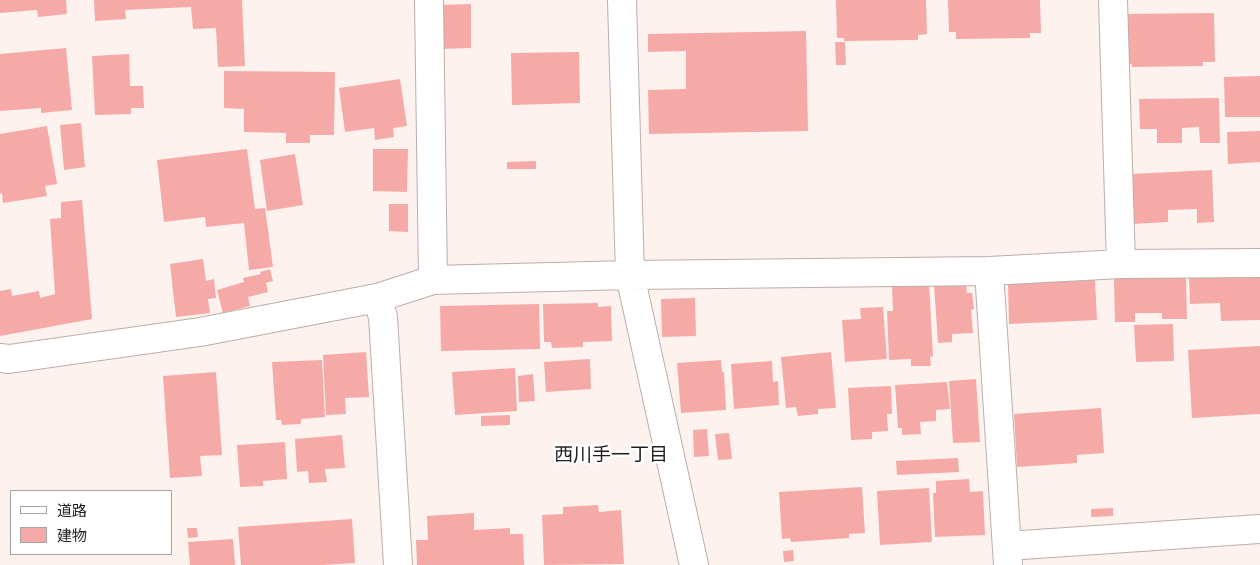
<!DOCTYPE html>
<meta charset="utf-8">
<style>
body{margin:0}
#map{position:relative;width:1260px;height:565px;overflow:hidden;background:#fef2ee;font-family:Manrope,"Noto Sans JP",sans-serif}
canvas{display:block}
.legend{position:absolute;left:10px;top:490px;width:162px;height:65px;box-sizing:border-box;background:#fff;border:1px solid #a7a5a4;margin:0;padding:6px 9px;list-style:none;font-size:15px;color:#231e1c}
.legend li{display:flex;align-items:center;gap:10px;height:25px}
.legend b{width:25px;border:1px solid #a7a5a4}
</style>
<div id="map">
<canvas width="1260" height="565"></canvas>
<ul class="legend">
<li><b style="height:6px;background:#fff"></b>道路</li>
<li><b style="height:14px;background:#f6aaa8"></b>建物</li>
</ul>
</div>
<script>
const c = document.querySelector('canvas').getContext('2d');
c.lineJoin = 'round';
function paint(path, color) {
  c.fillStyle = color;
  c.fill(path, 'evenodd');
}
function trace(path, color, width, dash) {
  c.strokeStyle = color;
  c.lineWidth = width;
  c.lineCap = dash ? 'butt' : 'round';
  c.setLineDash(dash || []);
  c.stroke(path);
}
function label(font, color, halo, rows, align = 'center') {
  c.font = font + ' Manrope,"Noto Sans JP",sans-serif';
  c.lineWidth = 5;
  c.setLineDash([]);
  c.textBaseline = 'middle';
  c.strokeStyle = halo;
  c.fillStyle = color;
  for (const [text, x, y, turn = 0] of rows) {
    c.save();
    c.translate(x, y);
    c.rotate((+turn || 0) * Math.PI / 180);
    c.textAlign = isNaN(turn) ? turn : align;
    if (halo) c.strokeText(text, 0, 0);
    c.fillText(text, 0, 0);
    c.restore();
  }
}
paint(new Path2D(`
 M0,0H66L67,14L38,17L37,10L0,13Z
 M94,0H242L245,66L218,67L216,28L193,29L191,7L125,10L126,19L95,21Z
 M836,0H926L927,34L918,35V40L844,41V38H837Z
 M948,0H1040L1041,33H1030V38L956,39V32H949Z
 M471,4V48L441,49L440,5Z
 M1214,13L1215,62H1203V66L1132,67V64H1127L1126,14Z
 M806,31L808,131L649,134L648,90L686,89V51L648,52V34Z
 M835,42H845L846,65H836Z
 M66,48L72,110L41,113V108L0,111V54Z
 M579,52L580,103L512,105L511,53Z
 M129,54L130,86H143L144,108H131V114L95,115L92,56Z
 M224,71L335,72L334,135H310V143H286V133L244,132V109L224,108Z
 M1260,76V117H1225L1224,77Z
 M400,79L407,126L393,128L394,137L375,140L374,128L345,132L339,88Z
 M1219,98L1220,143H1200L1199,127L1182,128V143H1157V129H1140L1139,99Z
 M81,123L85,167L64,170L60,125Z
 M47,126L57,184L45,186L47,196L3,203L2,193L0,194V134Z
 M1260,131V162L1228,164L1227,132Z
 M247,149L255,209L265,208L273,267L249,270L244,223L206,227L205,217L164,222L157,160Z
 M373,149H408L407,192L373,191Z
 M295,154L303,205L267,211L260,160Z
 M536,161V169H507V162Z
 M1212,170L1214,222L1197,223V209L1168,210V222L1133,224L1131,174Z
 M82,200L92,319L0,336V291L11,289L12,296L39,291L40,298L55,294L50,219L61,218V202Z
 M389,204H408V232L389,231Z
 M203,259L206,281L214,279L216,298L208,299L210,313L176,317L170,264Z
 M270,269L273,281L266,283L268,292L248,297L250,306L223,313L217,290L244,282L243,278L261,274L260,272Z
 M1189,274H1260V320L1221,321L1220,303L1190,304Z
 M1186,276L1187,319H1162V313H1135V322H1115L1114,278Z
 M1095,280L1097,320L1009,324L1008,284Z
 M966,282L967,293H972L974,309L971,310L973,333L952,334V342L938,343L934,285Z
 M929,283L933,357L930,356L931,366H911V359L889,360L887,311H893L892,285Z
 M695,298L696,336L662,337L661,299Z
 M598,303V307L611,306L612,341L583,342V347L552,348L551,342H544L543,304Z
 M539,304L540,349L441,351L440,306Z
 M883,307L887,359L845,362L842,320L861,319L860,308Z
 M1173,324L1174,361L1136,362L1134,325Z
 M1260,346V414L1192,418L1188,350Z
 M366,352L369,397L345,398L346,414L326,415L323,355Z
 M831,352L836,408L818,409V414L798,416L796,407L786,408L781,357Z
 M590,359L591,389L546,392L544,362Z
 M322,360L325,417L301,419V424L282,425L281,420H276L272,362Z
 M721,360L722,372H724L726,410L681,413L677,363Z
 M772,361L773,382L778,381L779,405L734,409L731,364Z
 M515,368L517,411L455,415L452,372Z
 M216,372L222,455L200,456L202,476L170,478L163,376Z
 M533,374L535,401L519,402L518,376Z
 M976,379L980,442L953,443L949,381Z
 M947,382L950,409L936,410V421L920,422L921,434L902,435V428H898L895,385Z
 M891,386L892,414H887L888,431L872,432V439L851,440L848,388Z
 M1101,408L1104,453L1077,455V463L1017,467L1014,414Z
 M510,415V425L481,426V416Z
 M707,429L709,456L694,457L693,430Z
 M729,433L732,459L718,460L715,434Z
 M342,435L345,468L325,469L327,482L309,483L308,471L297,472L295,439Z
 M285,442L287,479L263,481V486L240,487L237,445Z
 M958,458L959,472L897,475L896,461Z
 M969,479L970,492L983,491L985,535L935,537L933,493H936V481Z
 M862,487L865,533L849,534V538L791,542L790,538L782,539L779,492Z
 M929,488L932,542L880,545L877,491Z
 M598,505L599,512L621,510L624,564L544,565L542,515L563,514V507Z
 M1113,508V516L1091,517V509Z
 M474,513V530L510,528V534H523L524,565H417L416,540H428L427,516Z
 M352,519L355,563L323,565H241L238,527Z
 M187,528H197L198,537L188,538Z
 M233,539L235,565H190L188,542Z
 M793,550L794,561L784,562L783,551Z`), '#f6aaa8');
const minor = new Path2D(`
 M429,0L433,280
 M622,0L630,275L694,565
 M1113,0L1121,264
 M989,271L1008,565
 M377,298L383,317L398,565
 M0,358L9,359L200,332L377,298L433,280L630,275L989,271L1121,264L1260,263
 M1007,546L1260,529`);
trace(minor, '#bcaeaa', 30);
trace(minor, '#fff', 28);
label('19px', '#231e1c', '#fff', [
 ["西川手一丁目",611,456]
]);
</script>
